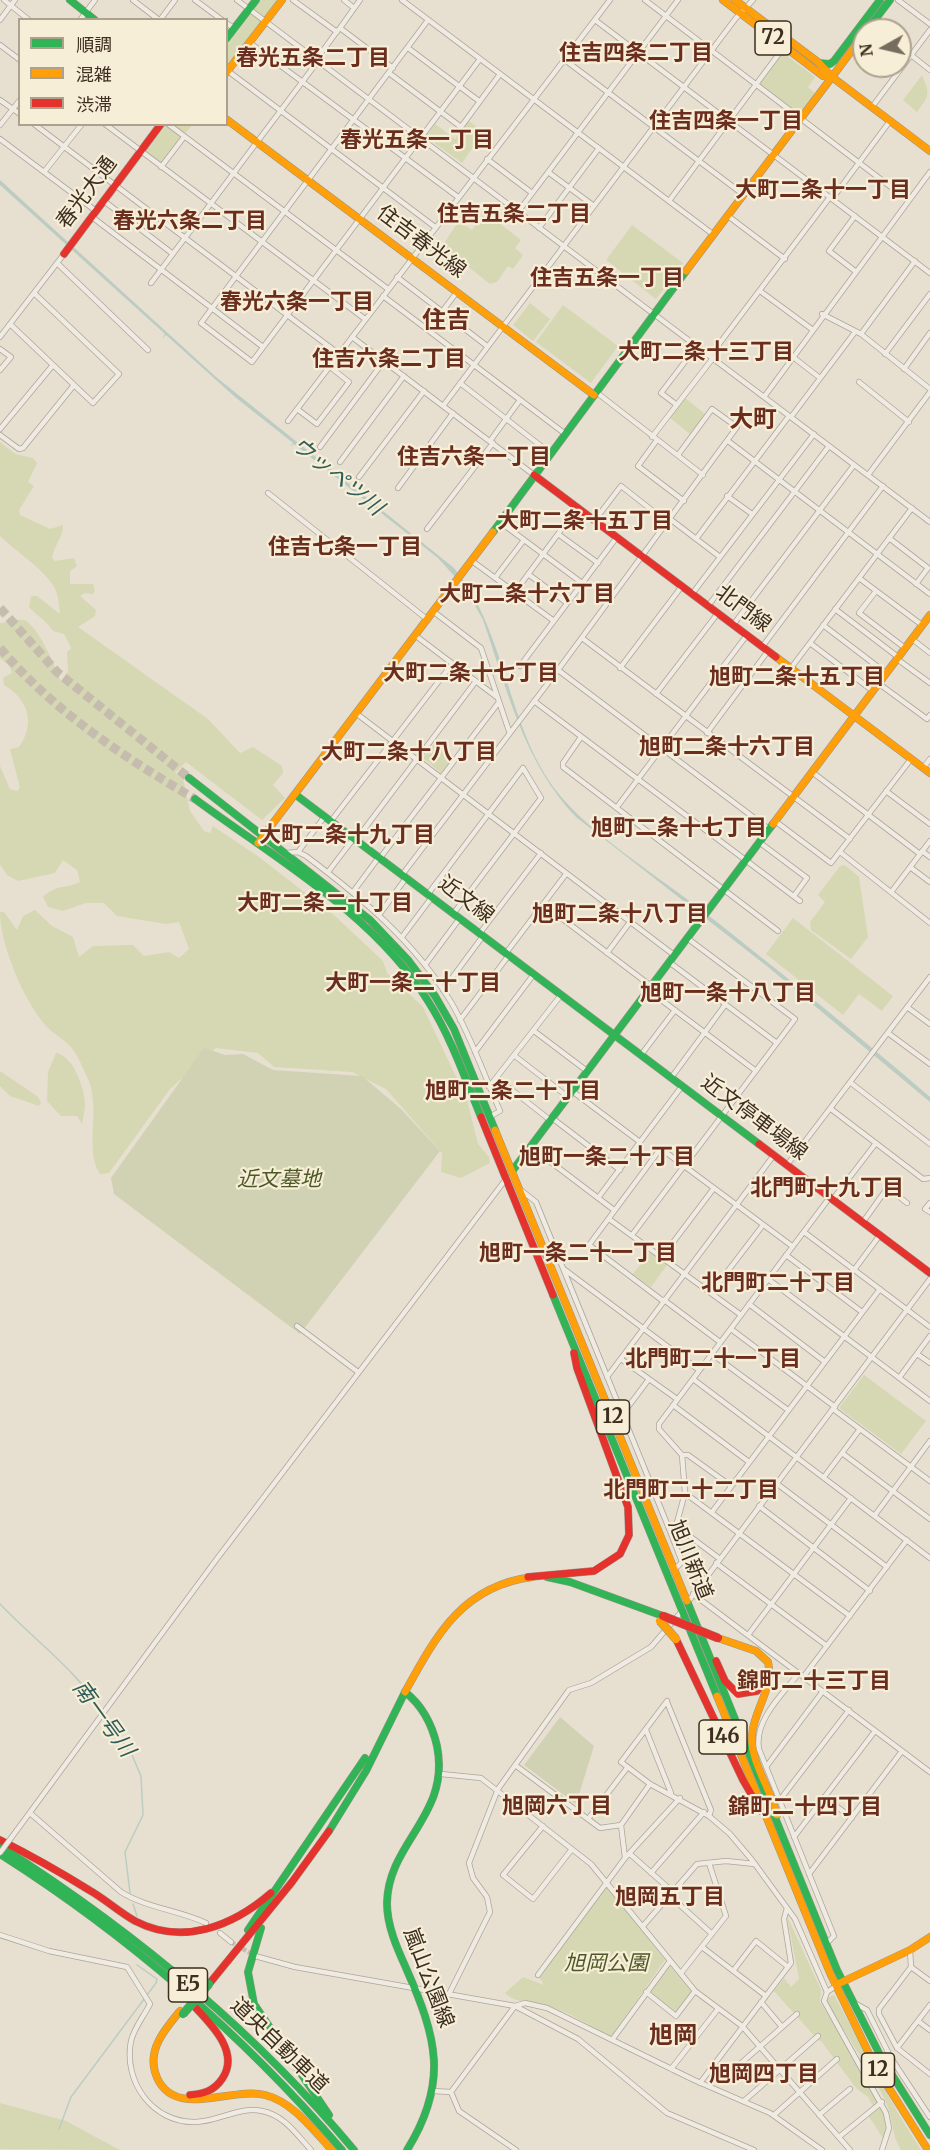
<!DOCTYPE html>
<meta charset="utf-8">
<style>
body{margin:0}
#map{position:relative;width:930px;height:2150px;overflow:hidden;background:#e7e0d1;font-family:Merriweather,"Noto Sans JP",serif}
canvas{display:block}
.legend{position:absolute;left:18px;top:18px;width:210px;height:108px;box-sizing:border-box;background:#f7eed8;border:2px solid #ada18e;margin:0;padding:8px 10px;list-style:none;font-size:18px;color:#3d2e20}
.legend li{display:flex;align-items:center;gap:12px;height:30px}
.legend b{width:30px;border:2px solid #ada18e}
.north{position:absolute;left:852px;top:18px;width:60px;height:60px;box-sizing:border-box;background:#f7eed8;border:2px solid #ada18e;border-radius:50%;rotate:262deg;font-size:16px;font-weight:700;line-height:24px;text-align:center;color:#3d2e20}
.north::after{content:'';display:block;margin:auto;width:21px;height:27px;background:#786c5e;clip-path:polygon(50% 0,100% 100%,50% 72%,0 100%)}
</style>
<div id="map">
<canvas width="930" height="2150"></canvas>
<ul class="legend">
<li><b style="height:8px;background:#30b455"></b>順調</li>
<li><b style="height:8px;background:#ff9f0a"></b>混雑</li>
<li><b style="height:8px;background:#e5322d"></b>渋滞</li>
</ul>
<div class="north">N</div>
</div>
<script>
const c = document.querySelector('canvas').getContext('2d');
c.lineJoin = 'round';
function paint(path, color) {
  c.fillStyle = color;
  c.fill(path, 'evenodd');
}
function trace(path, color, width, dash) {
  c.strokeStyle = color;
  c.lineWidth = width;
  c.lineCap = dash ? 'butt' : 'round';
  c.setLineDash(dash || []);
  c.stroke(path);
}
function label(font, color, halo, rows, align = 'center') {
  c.font = font + ' Merriweather,"Noto Sans JP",serif';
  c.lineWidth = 4.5;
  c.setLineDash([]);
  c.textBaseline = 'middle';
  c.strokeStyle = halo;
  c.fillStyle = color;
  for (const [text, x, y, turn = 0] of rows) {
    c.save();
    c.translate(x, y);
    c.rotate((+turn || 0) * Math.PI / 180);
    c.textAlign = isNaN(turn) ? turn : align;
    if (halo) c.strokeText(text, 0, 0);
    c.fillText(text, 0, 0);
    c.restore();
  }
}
paint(new Path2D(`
 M261,0H279L227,69L226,46Z
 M783,53L815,77L808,87L815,93L799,114L760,84Z
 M922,75C930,95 930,94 917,112L903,100Z
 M468,120L494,141L489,148L478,140L462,163L426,137L435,124L455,139Z
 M166,125H192L161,163L145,152Z
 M485,212L521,240L515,248L523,255L513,269L508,266L497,282L490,284L442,246L459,221L472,230Z
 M632,225L683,263L656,299L606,260Z
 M530,303L550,319L533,341L513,325Z
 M563,305L618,346L591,383L536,342Z
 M685,398L705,414L690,434L670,418Z
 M0,442L15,454L33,458L37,463L28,482L34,486L19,510L20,515L50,529L63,525C63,538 54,545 52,558L55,561L74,558L77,566L70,571V584H93L95,591L93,594L85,593L80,596L96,610L95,616L78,627L208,719L240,753L253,747L282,766L283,773L273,785L285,798L262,820L186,762L175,773L183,779L190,811L204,831L210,833L213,826L259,857L335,916L383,961L387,973L423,1007L467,1100L478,1144L489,1157L490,1163L461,1178L441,1172L442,1153L386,1089L352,1072L274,1067L258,1053L216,1048L170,1089L109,1173L100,1174C84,1151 101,1108 88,1079C83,1069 78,1055 71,1047C64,1039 53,1034 46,1026C24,1001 0,945 0,912H4L17,930L23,916L35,910L52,926L73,937L79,957L93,946L133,945L144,956L169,952L179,958L189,949L179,922L166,924L117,916L104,903H86L63,911L48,907L43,897C59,883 62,890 80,882L77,870L63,860L55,873L18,881L7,875L0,864V766L10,789L17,791L20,788L10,749L19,747C36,723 28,699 4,685L3,678L12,673L10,667L0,658V623C7,622 17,618 24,620C38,625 56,668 61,682L68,671L67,652L71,648L64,634L53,631C47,621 37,616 29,607L31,596H37L60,614C59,607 59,601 57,594C53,575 15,551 0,536Z
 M435,742L454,756L441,773L423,758Z
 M845,865L859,877L868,937L851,959L811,930L810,922L825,902L818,895L840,866Z
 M793,918L893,996L882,1011L859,994L843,1015L766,954Z
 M56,1053C73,1055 85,1089 85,1105C85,1111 83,1118 82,1124L77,1116H61L47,1101L48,1072Z
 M0,1071L37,1096L41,1102L39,1106L10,1096L0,1086Z
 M650,1252L667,1265L651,1287L633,1274Z
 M864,1375L926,1421L901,1454L839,1408Z
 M605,1883L665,1960L611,2037C590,2026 568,2011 545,2005C532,2001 515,2004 505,1993L523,1977L544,1985L537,1974Z
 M787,1916L821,1990L820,2002L877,2094L889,2121L886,2143L868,2115L875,2110L868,2097L856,2088L821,2041L818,2040L774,1991L784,1978L791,1987L799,1979Z
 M670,1966L692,1992L675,2013L649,1992Z
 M834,1995L899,2115L921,2150H901C891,2135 893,2115 884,2098C867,2065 846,2034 826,2002L829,1997Z
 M0,2103L66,2121L120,2150L0,2149Z`), '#d6d7b3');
paint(new Path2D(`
 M204,1048L225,1055L243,1054L273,1070L362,1076L401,1109L440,1151L300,1334L114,1194L111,1178Z
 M560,1717L594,1746L576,1804L524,1765Z`), '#d1d1b3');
paint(new Path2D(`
 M0,180L216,377L454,568C508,634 506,727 558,793C590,833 653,873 695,905C775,967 853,1031 930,1097V1102L768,967L576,817C524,763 507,689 483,620L466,589L438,558L294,444L290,447L293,443L235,397L166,335L162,339L165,334L0,185Z`), '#bcccc2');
trace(new Path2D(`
 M0,1604C34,1640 76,1669 102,1712
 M104,1716L132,1755L141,1776L143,1815L125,1852L130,1893
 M133,1904L137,1916
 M59,2129L71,2097L156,1983L157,1979L137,1965`), '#bcccc2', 1.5);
trace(new Path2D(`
 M231,1942L252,1954`), '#c5bcae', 4.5, [4.5, 2]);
trace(new Path2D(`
 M0,608L57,672L189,778
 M0,648C53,711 124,757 195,799`), '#c5bcae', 9, [9, 4.5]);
const street = new Path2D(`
 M4,0L29,20
 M133,0L159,20
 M195,0L222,20
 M237,0L930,522
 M293,0L337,32
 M344,0L354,8
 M360,0L340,28L393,68
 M402,0L714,235
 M645,0L908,200
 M898,0L930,24
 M0,20L15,0
 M80,20L95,0
 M160,20L175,0
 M428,20L201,323L252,362L480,59
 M595,20L930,273
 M226,23L234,28
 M250,43L458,197
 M0,45L20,60
 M408,48L479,101
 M911,55L930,70
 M316,60L338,30
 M565,60L744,195
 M228,71L435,227
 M389,73L461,127L500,74
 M0,100L20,114
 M872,107L930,30
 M34,124L339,354
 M105,124L365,319
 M168,124L388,289
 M0,125L20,100
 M0,139L96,211
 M487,159L532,193
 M161,167L184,137
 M44,172L82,124
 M548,172L594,206
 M832,199L890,121
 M104,201L173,254
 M669,201L784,47
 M518,212L678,0
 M728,216L785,259
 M855,216L829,251L855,271
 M92,217L263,347
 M539,228L599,148
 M57,263L148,350
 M397,277L487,346
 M151,283L318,61
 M760,291L813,330
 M383,296L564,433
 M822,314L861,334L930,389
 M10,324L93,403L119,374L34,293
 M428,330L457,292
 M861,334L915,261
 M0,337L64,254
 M352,337L534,475
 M0,349L11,357L0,370
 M885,354L930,294
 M710,356L830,197
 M793,357L820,378
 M904,369L930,333
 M859,382L909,422
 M460,383L550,453
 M596,392L703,475
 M764,397L930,172
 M677,405L661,393L697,346
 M443,406L736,18L753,0
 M297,409L317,424L349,382L329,366
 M791,417L855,332
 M288,421L610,0
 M0,429L53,365
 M0,435L19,449L23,448L74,385
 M652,437L713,358
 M657,440L638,466L684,501
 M490,441L520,400
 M728,441L930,594
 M320,447L384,361
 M340,462L404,376
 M868,475L930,392
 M359,477L424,391
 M398,488L453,413
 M268,493L428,620
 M727,496L752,514
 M670,519L720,557
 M595,520L621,486L667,522
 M500,522L582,583
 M427,529L493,443
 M558,534L598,563
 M889,538L928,568L916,584
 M696,539L789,416
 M472,561L554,621
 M528,574L567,603
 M495,578L524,540
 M859,578L922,625
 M876,591L859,613L905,648
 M515,592L578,507
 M692,594L814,434
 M708,606L829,446
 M835,609L898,657
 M434,612L481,648L509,731
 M733,625L854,465
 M823,625L886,673
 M416,636L498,698
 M582,638L850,839
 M912,639L930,653
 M810,643L873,691
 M762,647L883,486
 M897,659L930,683
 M520,666L617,537
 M620,668L682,586
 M791,668L912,508
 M558,670L769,829
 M878,683L927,719L930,715
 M656,694L718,613
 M534,701L800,901
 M357,714L674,955
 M707,733L768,651
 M581,737L563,763V767L778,931
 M923,768L930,759
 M812,772L920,854
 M886,791L930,824
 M617,807L747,635
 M331,821L452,664
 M775,821L831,863L911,759
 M356,840L476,681
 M759,842L807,878L794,896
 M922,851L930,857
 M298,852L325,816
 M840,852L930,923
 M285,853L298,852L306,856C362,898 414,941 451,1002C471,1036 484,1075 500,1111L491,1116
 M380,858L499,702
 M910,867L930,882
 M328,872L354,838
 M402,875L558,670L737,427L712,409L678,455
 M892,891L930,841
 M353,892L379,857
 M428,894L523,768
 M543,904L651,986
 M453,914L541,798L523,768
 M379,915L406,878
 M480,933L541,853
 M402,937L432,897
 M506,953L566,874
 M607,953L630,922
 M669,962L777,1043
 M425,965L460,918
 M443,990L483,936
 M648,990L756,1071
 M907,1007L930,1024
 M460,1020L509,955
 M534,1031L587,1071
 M888,1033L930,1064
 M475,1052L534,974
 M641,1055L675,1010
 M515,1056L568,1097
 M671,1078L725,1005
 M498,1079L550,1120
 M851,1083L930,1144
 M489,1087L561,995
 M572,1091L640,1142
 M831,1109L923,1179L930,1178
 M552,1118L620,1170
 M531,1147L614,1210
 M787,1165L930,977
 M888,1188L907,1203
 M522,1191L536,1202L670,1531L682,1562L675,1569
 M598,1198L682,1086
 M833,1199L876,1143
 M930,1203L925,1209L930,1212
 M609,1219L741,1315
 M863,1222L893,1180
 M804,1232L930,1327
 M632,1235L795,1019L687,938
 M786,1255L862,1312
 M662,1257L714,1188
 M565,1270L699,1370
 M854,1270L880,1235
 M768,1279L930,1401
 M711,1293L763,1225
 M664,1300L720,1342
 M663,1301L589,1245L658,1152L664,1151L792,1246
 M749,1304L825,1362
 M297,1326L358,1372
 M731,1329L835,1407
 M712,1354L788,1410
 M917,1354L930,1363
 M621,1359L677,1399
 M607,1377L774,1155
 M899,1378L930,1336
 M693,1379L930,1558
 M673,1405L749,1462
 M833,1409L930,1481
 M622,1415L649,1379
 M842,1453L930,1519
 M682,1455H688L731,1486
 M824,1477L860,1429
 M776,1483L887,1567
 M685,1493L850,1616
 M759,1506L870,1591
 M712,1512L880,1289
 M875,1515L930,1441
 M676,1526L720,1559
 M670,1531L676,1526L685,1493L682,1455L659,1429V1424L830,1197
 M716,1563L827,1646
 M693,1594L930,1772
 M688,1602L930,1279
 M748,1635L851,1498
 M799,1673C782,1695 754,1720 759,1749L834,1936L827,1943
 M804,1676L907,1540
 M667,1701L621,1762L650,1784L709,1816L730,1834L752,1860L795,1919L827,1992
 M667,1702L711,1810L709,1816
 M646,1730L671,1793
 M515,1765L600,1828L621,1825
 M766,1767L823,1691
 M441,1774L481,1778L591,1864L695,1991L742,2026L850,2150
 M824,1797L852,1818
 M779,1801L849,1710
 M30,1813L121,1892C147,1908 178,1910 206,1923
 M588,1819L627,1768
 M543,1826L503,1875L533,1899L572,1849
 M17,1830L216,1560L506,1179
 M794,1837L875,1731
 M630,1854L673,1892
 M625,1858L621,1825L650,1784
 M651,1873L704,1812
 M809,1874L902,1751
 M670,1896L712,1934
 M643,1926L697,1864L726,1861L755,1864
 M220,1933L231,1942
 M0,1935L49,1951L127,1967L150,2004C144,2016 134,2028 131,2041C123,2082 153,2123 195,2122C218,2122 239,2106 262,2111C284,2115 297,2135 311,2150
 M702,1947L766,1996
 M910,1950L911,1967L879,2009V2014L897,2048L930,2074
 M255,1956L295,1967L515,2006L578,2039L667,2113L754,2150
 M911,1967L930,1981
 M733,1971L756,1941L788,1967
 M681,1973L726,1916L709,1863
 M538,1975L625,1858L680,1798
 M836,1986L827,1992L824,2001L886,2113L889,2128L882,2150
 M646,1992L676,2016L695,1991
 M449,1994L490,1912L487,1897L473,1878L469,1863L498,1789L569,1690L591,1683L651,1647L682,1611
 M761,2002L782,2027
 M856,2004L867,2010L891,2058L930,2117
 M918,2021L930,2030
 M612,2040L670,1961
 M897,2048L930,2005
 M671,2069L718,2009
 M731,2072L797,2014
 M700,2083L791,1963L784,1919L787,1908
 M433,2091L451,2092L515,2006L525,2003L547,2008L694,2080L770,2113L822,2150
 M451,2092L459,2111L516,2150
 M744,2101L818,2036
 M774,2115L837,2059
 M819,2115L850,2089
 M839,2137L882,2102`);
const fast = new Path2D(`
 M70,0L95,20
 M867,30L890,0
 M226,39L256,0
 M819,63L830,64L834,61L880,0
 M493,532L686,271
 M189,778L370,920L408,960L435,996L454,1029L495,1130
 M296,795L759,1144
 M195,799C276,859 374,914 428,1001C451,1037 465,1078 481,1117
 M513,1170L773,824
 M553,1295L717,1696
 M547,1577L570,1582L663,1616
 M687,1601L837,1970L882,2059L930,2135
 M405,1692C423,1706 432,1724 437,1746C451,1815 388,1842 387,1903C387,1926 397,1948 406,1968C437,2038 449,2082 407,2150
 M329,1831L366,1771L405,1692
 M0,1846C130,1929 255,2031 354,2150
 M0,1854C129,1936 242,2034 342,2150
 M261,1928L248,1972L254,2004L329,2115
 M248,1930L365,1758`);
const slow = new Path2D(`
 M723,0L823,76L832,77
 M735,0L818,62L832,77
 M226,73L282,0
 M832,77L864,34
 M226,119L594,395
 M686,271L832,77L930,151
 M776,657L930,773
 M773,824L930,615
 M258,843L493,532
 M495,1130L687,1601
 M718,1638L756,1651L768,1662C774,1689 754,1709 752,1735C750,1762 771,1789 777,1815
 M405,1692C436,1636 462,1586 532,1577
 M717,1696L830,1973L875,2066L928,2150
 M840,1983L910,1950L930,1937
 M180,2011C166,2028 148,2048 155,2072C170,2122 231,2086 265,2095C293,2102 313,2130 332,2150`);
const jam = new Path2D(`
 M64,254L161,124
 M534,475L776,657
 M481,1117L553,1295
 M759,1144L930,1273
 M528,1577L594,1571L620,1554L629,1535L628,1507L577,1368L574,1353
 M676,1639L743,1780L761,1811
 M716,1661L725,1681L738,1694L757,1691L766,1674
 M0,1840C30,1855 60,1872 89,1890C105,1899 119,1912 135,1921C183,1946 233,1926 271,1893
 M209,1984L292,1882L329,1831
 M190,2095C203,2094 214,2091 222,2079C241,2052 210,2023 192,2004`);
trace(street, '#ada599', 6);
trace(fast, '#9c958a', 8);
trace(slow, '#9c958a', 8);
trace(jam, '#9c958a', 8);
trace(street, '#efebe3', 4.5);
trace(fast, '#30b455', 7);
trace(slow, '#ff9f0a', 7);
trace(jam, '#e5322d', 7);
const streetBridge = new Path2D(`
 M0,1853L17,1830`);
const fastBridge = new Path2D(`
 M183,2014L209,1984`);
const slowBridge = new Path2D(`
 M660,1621L676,1639`);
const jamBridge = new Path2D(`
 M663,1616L718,1638`);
trace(streetBridge, '#ada599', 6, []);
trace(fastBridge, '#928b80', 9, []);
trace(slowBridge, '#928b80', 9, []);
trace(jamBridge, '#928b80', 9, []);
trace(streetBridge, '#efebe3', 4.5);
trace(fastBridge, '#30b455', 8);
trace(slowBridge, '#ff9f0a', 8);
trace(jamBridge, '#e5322d', 8);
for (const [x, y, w] of [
 [773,38,36],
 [613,1417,33],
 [723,1737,48],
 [188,1985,39],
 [878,2070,33]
]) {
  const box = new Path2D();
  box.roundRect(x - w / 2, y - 17, w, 34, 4.5);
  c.fillStyle = '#f7eed8';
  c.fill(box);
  trace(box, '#3d2e20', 1.5);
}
label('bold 20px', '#3d2e20', null, [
 ["72",773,38],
 ["12",613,1417],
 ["146",723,1737],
 ["E5",188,1985],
 ["12",878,2070]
]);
label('21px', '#3d2e20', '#f7eed8', [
 ["春光大通",87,193,-53],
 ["住吉春光線",421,242,37],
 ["北門線",743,609,37],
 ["近文線",466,900,37],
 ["近文停車場線",754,1118,37],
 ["旭川新道",690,1560,68],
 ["嵐山公園線",428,1978,69],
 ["道央自動車道",279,2046,44]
]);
label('italic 21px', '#4d5a26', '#f7eed8', [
 ["近文墓地",279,1180],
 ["旭岡公園",606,1964]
]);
label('bold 22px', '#6b2e1e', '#f7eed8', [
 ["住吉四条二丁目",636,54],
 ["春光五条二丁目",313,59],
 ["住吉四条一丁目",726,122],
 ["春光五条一丁目",417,141],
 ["大町二条十一丁目",823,191],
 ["住吉五条二丁目",514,215],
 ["春光六条二丁目",190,222],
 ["住吉五条一丁目",607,279],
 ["春光六条一丁目",297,303],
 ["大町二条十三丁目",706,353],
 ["住吉六条二丁目",389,360],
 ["住吉六条一丁目",474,458],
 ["大町二条十五丁目",585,522],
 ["住吉七条一丁目",345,548],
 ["大町二条十六丁目",527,595],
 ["大町二条十七丁目",471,674],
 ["旭町二条十五丁目",797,678],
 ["旭町二条十六丁目",727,748],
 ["大町二条十八丁目",409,753],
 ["旭町二条十七丁目",679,829],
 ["大町二条十九丁目",347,836],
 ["大町二条二十丁目",325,904],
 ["旭町二条十八丁目",620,915],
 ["大町一条二十丁目",413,984],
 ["旭町一条十八丁目",728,994],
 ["旭町二条二十丁目",513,1092],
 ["旭町一条二十丁目",607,1158],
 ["北門町十九丁目",827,1189],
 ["旭町一条二十一丁目",578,1254],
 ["北門町二十丁目",778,1284],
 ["北門町二十一丁目",713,1360],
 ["北門町二十二丁目",691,1491],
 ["錦町二十三丁目",814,1682],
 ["旭岡六丁目",557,1807],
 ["錦町二十四丁目",805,1808],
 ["旭岡五丁目",670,1898],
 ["旭岡四丁目",764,2075]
]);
label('italic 22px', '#2f5d5a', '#f7eed8', [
 ["ウッペツ川",337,477,39],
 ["南一号川",103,1719,54]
]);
label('bold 24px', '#6b2e1e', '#f7eed8', [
 ["住吉",446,321],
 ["大町",753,420],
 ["旭岡",673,2036]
]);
</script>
